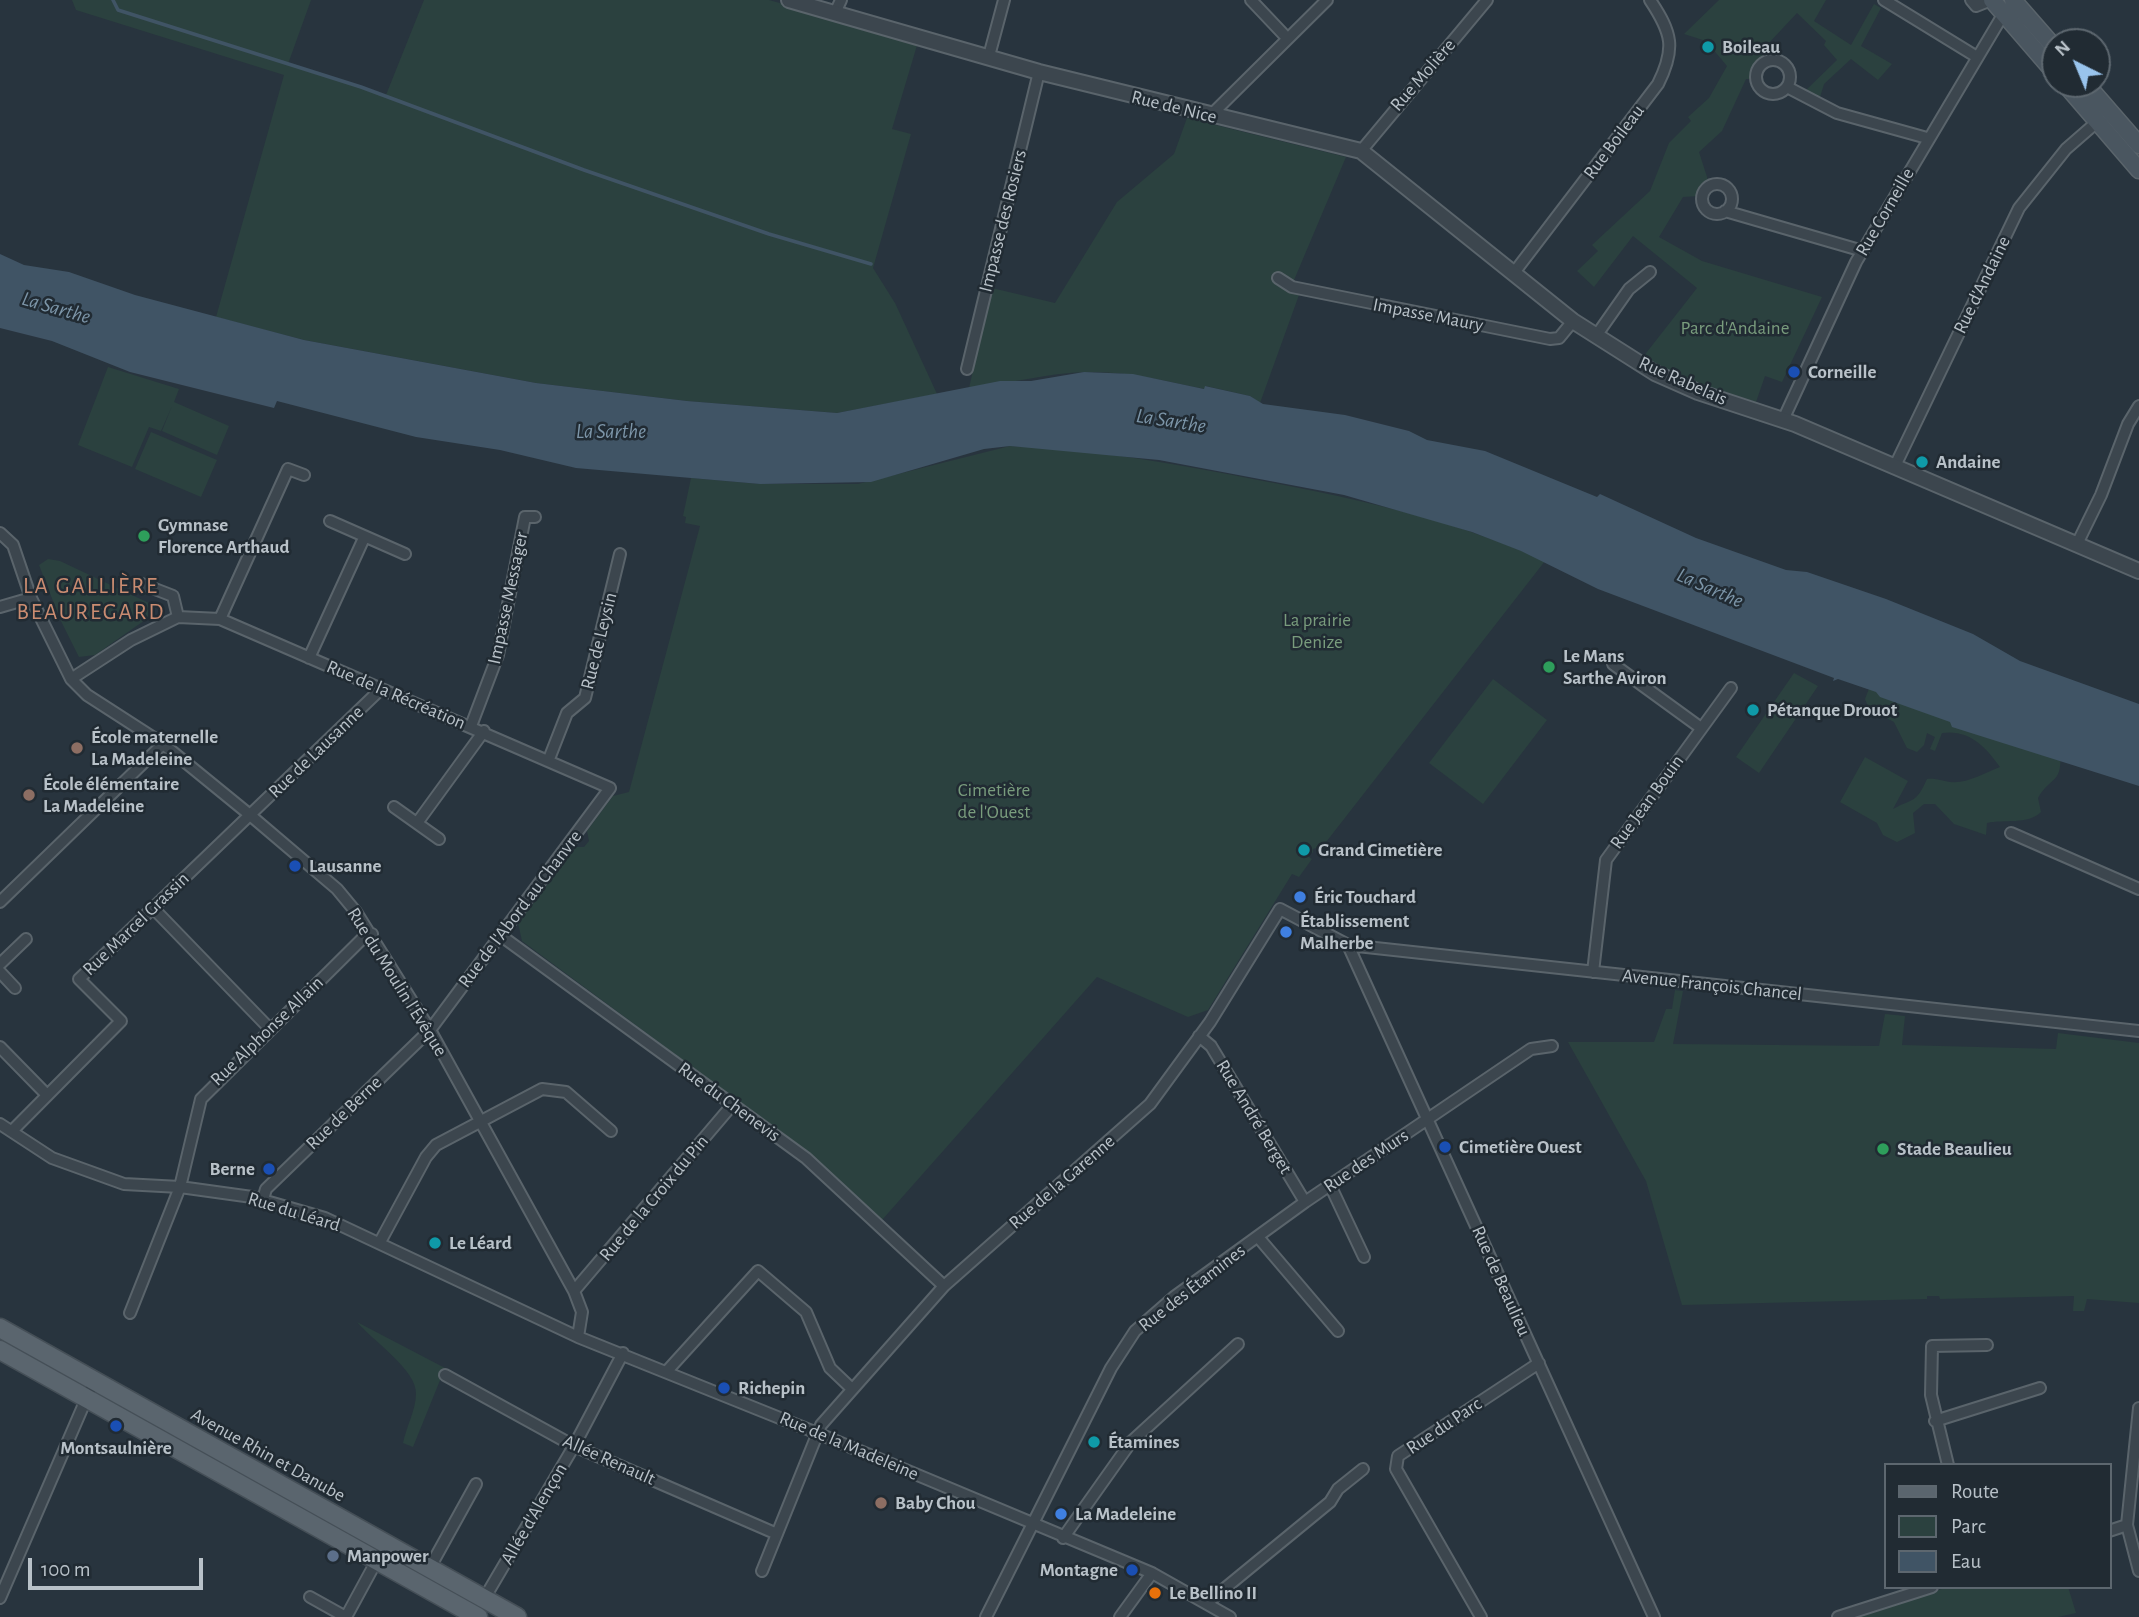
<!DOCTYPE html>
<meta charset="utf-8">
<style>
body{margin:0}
#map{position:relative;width:2139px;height:1617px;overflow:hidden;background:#28343e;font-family:"Alegreya Sans",sans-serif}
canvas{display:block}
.legend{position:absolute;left:1884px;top:1463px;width:228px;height:126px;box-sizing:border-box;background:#212b33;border:2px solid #5d676f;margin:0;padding:9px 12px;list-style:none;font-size:21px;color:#b8c1c8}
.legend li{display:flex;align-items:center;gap:14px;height:35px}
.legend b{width:35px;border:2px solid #5d676f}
.north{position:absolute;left:2041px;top:28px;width:70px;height:70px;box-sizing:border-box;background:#212b33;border:2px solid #5d676f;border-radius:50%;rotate:317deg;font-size:19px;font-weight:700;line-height:28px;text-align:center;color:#b8c1c8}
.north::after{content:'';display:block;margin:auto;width:24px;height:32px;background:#99c4ed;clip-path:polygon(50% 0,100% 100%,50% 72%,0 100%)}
.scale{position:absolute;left:28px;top:1558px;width:175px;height:32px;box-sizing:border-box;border:4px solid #b8c1c8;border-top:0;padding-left:9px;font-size:21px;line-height:24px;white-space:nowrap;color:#b8c1c8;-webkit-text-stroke:5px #212b33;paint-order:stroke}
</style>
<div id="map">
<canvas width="2139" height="1617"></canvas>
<ul class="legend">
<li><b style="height:9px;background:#5a656e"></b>Route</li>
<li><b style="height:19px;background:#2b413f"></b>Parc</li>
<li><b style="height:19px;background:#405465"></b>Eau</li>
</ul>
<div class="north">N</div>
<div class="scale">100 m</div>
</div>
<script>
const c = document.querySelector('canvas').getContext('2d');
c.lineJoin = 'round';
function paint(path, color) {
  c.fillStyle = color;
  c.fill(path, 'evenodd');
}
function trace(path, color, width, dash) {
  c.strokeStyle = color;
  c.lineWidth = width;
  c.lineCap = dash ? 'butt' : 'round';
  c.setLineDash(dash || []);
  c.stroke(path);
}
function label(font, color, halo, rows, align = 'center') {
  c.font = font + ' "Alegreya Sans",sans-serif';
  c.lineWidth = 5;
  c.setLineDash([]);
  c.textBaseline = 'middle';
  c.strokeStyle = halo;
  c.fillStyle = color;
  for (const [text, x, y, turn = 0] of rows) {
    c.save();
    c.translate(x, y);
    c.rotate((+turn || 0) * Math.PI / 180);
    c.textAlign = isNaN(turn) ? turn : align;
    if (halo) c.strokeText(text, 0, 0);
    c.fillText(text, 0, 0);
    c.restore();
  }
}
paint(new Path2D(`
 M72,0H311L288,64L386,95L424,0H769L918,42L892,129L911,134L873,268L895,303L937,394L837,413L687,401L536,383L304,340L216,317L284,75L76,10Z
 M1719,0H1826L1814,21L1851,45L1874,4L1881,8L1861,46L1892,64L1878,80L1851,59L1824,84L1820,97L1805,91L1837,60L1824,45L1826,41L1797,13L1767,45L1776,56L1763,62L1754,79H1746L1722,131L1699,152L1708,180L1699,196L1683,197L1659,237L1702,261L1822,297L1782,382L1765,376L1756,402L1692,381L1643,357L1697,288L1633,236L1594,287L1577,271L1598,251L1592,245L1650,191L1669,143L1691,121L1688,117L1709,98L1727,66L1706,41L1684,34Z
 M1187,118L1346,157L1289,292L1299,295L1260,403L1250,396L1206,386L1205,389C1165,381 1127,371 1087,372C1047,373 1008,384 969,388L992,288L1055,303L1117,202L1174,154Z
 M108,367L179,389L174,402L229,426L217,455L162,431L172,406L161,431L149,427L132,467L78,445Z
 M151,432L217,460L201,497L135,469Z
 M1010,446C1078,448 1144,459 1211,471C1326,493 1437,512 1545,561L1323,846L1313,849V853L1302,846L1299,850L1312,859L1299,877L1292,874L1208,1010L1188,1017L1097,977L882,1220L810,1154L522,941L518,923L576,847H584L589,841L587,831L613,796L629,792L700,526L685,523L686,517L683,516L691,478L760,484H858Z
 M48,559L60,561L149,603L148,618L95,655L79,657L60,619L39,565Z
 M1794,673L1818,686L1759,773L1736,757Z
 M1493,679L1547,720L1483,804L1429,763Z
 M1870,686L2060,750C2063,785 2051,775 2038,798L2041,812C2028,825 2004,819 1987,823L1986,835L1954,824L1935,804H1924L1913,813L1915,833L1897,842L1883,835L1877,823L1840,802L1865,757L1908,781L1893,809C1913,798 1916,804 1927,779C1937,778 1941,781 1950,782C1967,784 1984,773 2000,767C1986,747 1969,729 1942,733L1935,751L1930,749L1935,737L1927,733L1924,745L1917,752L1907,748L1894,722L1869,709L1865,699Z
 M1675,990L1683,991L1673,1044L1879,1046L1885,1014L1905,1016L1902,1045L2056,1049L2058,1033L2139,1043V1303L2087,1299L2084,1311H2073L2074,1296L1940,1299L1939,1296H1927V1299L1682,1305L1646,1181L1568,1042H1654L1666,1009H1672Z
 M357,1322L445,1368L413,1447L403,1443C406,1428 416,1409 416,1394C417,1370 373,1341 357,1322Z
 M1948,1587H2068L2076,1613L2058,1617H1854Z`), '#2b413f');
paint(new Path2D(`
 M0,254L24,265L69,272L135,295L304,340L536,383L687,401L837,413L1000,381H1031L1084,372L1133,374L1204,389L1205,386L1250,396L1263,404L1345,415L1409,431L1427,440L1485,451L1597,497L1600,494L1696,538L1786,570L1807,572L1886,599L1973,634L2020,661L2139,704V786L1952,727L1950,722L1880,697L1876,692L1838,679L1833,681L1834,678L1598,589L1521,551L1472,532L1344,495L1159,460L1010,446L984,449L871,482L760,484L576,468L500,450L416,437L277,401L274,408L130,372L52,341L0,328Z`), '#405465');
trace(new Path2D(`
 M113,0L118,10L361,87L584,170L769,234L871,264`), '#405465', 3.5);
const minor = new Path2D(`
 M1251,0L1287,38
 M1884,0L1977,57
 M1971,0L1976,6L1991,0
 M835,13L841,0
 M989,56L1004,0
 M1756 77a17 17 0 1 1 34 0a17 17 0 1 1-34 0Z
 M1787,87L1837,113L1927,138
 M1210,116L1327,0
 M1361,151L1487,0
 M1702 199a15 15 0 1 1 30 0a15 15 0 1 1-30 0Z
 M1725,211L1863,251
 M1513,274L1658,84C1676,48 1672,33 1650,0
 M1278,278L1292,287L1550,339L1559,338L1573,321
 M1596,336L1629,289L1650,272
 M967,369L1039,72
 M1783,420L1856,262L2004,13
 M1894,468L2019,208L2066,149L2097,122
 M330,521L405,554
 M0,533L13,545L31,598L71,679L87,695L163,744L250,815L337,889L356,912L430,1030L574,1291L582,1312L578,1337
 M2077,544L2101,495L2128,424L2139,406
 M142,584L173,596L178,617
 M0,607L31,598
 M220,619L288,469L304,475
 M309,658L364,538
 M1613,664L1701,728
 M71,679L131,640L178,617L220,619L610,788L430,1030L266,1189L263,1199
 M471,726L498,655L525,517H535
 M549,759L567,713L585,698L620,554
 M394,807L439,839
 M417,823L484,731
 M2011,833L2139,889
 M0,902L163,744
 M153,908L270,1029
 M500,935L806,1158L944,1286
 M1348,945L1654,1617
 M0,964L26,939
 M0,972L15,988
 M1593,972L1606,860L1731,688
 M1199,1036L1211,1046L1305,1202
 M0,1047L47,1095
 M0,1124L52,1158L124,1184L180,1187L252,1197L325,1218L578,1337L817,1433L1152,1573L1230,1617
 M12,1131L121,1021L79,979L381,689
 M1330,1185L1364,1257
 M1258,1237L1338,1331
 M380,1242L426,1157L436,1145L542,1089L566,1092L611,1131
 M574,1291L733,1104
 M130,1313L180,1187L201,1099L363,938L372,934
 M667,1371L758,1271L806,1312L830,1368L851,1388
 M445,1375L574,1446L777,1534
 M2139,1408L2127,1525L2139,1571
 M1935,1421L2040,1388
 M1948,1465L1931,1395L1932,1346L1987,1345
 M2109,1531L2127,1525
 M1063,1538L1131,1442L1238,1344
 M429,1569L476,1484
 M762,1571L821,1425L944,1286L1150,1104L1210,1022L1280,909L1348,945L2139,1031
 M310,1597L346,1617
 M0,1598L94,1381
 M484,1599L574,1446L623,1353
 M1207,1603L1330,1502L1338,1489L1363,1469
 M346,1617L377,1560
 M986,1617L1111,1368L1135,1331L1174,1297L1305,1202L1531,1049L1552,1046
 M1120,1617L1152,1573
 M1481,1617L1396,1469L1398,1456L1539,1363
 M1838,1617L1932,1587`);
const tertiary = new Path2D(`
 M789,0L1039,72L1361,151L1573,321L1655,373L1698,392L1795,424L2139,571`);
const secondary = new Path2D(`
 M1992,0L2055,73
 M2013,0L2055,48
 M2065,84L2139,170
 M2086,84L2139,145`);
const primary = new Path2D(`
 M0,1328L517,1617
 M0,1350L478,1617`);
trace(minor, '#5a646b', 14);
trace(tertiary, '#5a646b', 18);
trace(secondary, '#5a646b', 19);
trace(primary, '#454f57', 21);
trace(minor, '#3c464e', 10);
trace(tertiary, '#3c464e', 14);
trace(secondary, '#4a5660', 16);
trace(primary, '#5a656e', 18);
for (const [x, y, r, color] of [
 [1708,47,7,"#0f9aa8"],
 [1794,372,7,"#1a4fb4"],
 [1922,462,7,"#0f9aa8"],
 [144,536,7,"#2e9e5b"],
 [1549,667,7,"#2e9e5b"],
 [1753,710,7,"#0f9aa8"],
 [77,748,7,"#8d6e63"],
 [29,795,7,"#8d6e63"],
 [1304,850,7,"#0f9aa8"],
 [295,866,7,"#1a4fb4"],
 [1300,897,7,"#3f7fe0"],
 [1286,932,7,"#3f7fe0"],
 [1445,1147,7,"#1a4fb4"],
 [1883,1149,7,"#2e9e5b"],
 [269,1169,7,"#1a4fb4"],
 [435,1243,7,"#0f9aa8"],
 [724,1388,7,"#1a4fb4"],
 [116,1426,7,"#1a4fb4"],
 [1094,1442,7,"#0f9aa8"],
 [881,1503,7,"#8d6e63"],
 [1061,1514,7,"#3f7fe0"],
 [333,1556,7,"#5c6f8a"],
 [1132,1570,7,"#1a4fb4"],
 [1155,1593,7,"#e8710a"]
]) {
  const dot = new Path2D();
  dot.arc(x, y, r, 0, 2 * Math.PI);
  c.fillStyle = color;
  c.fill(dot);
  trace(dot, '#212b33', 2.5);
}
label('bold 19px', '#b8c1c8', '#212b33', [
 ["Boileau",1722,47],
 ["Corneille",1808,372],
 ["Andaine",1936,462],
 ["Gymnase",158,525],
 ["Florence Arthaud",158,547],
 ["Le Mans",1563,656],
 ["Sarthe Aviron",1563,678],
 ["Pétanque Drouot",1767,710],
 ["École maternelle",91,737],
 ["La Madeleine",91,759],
 ["École élémentaire",43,784],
 ["La Madeleine",43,806],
 ["Grand Cimetière",1318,850],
 ["Lausanne",309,866],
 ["Éric Touchard",1314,897],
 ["Établissement",1300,921],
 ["Malherbe",1300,943],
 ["Cimetière Ouest",1459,1147],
 ["Stade Beaulieu",1897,1149],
 ["Berne",255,1169,"right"],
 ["Le Léard",449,1243],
 ["Richepin",738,1388],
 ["Étamines",1108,1442],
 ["Montsaulnière",116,1448,"center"],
 ["Baby Chou",895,1503],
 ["La Madeleine",1075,1514],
 ["Manpower",347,1556],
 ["Montagne",1118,1570,"right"],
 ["Le Bellino II",1169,1593]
], 'left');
label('19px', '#b8c1c8', '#212b33', [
 ["Rue Molière",1423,75,-49],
 ["Rue de Nice",1174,107,14],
 ["Rue Boileau",1614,142,-53],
 ["Rue Corneille",1885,212,-60],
 ["Impasse des Rosiers",1003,221,-76],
 ["Rue d'Andaine",1982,285,-64],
 ["Impasse Maury",1428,315,11],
 ["Rue Rabelais",1683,381,24],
 ["Impasse Messager",508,598,-78],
 ["Rue de Leysin",599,641,-76],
 ["Rue de la Récréation",396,695,23],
 ["Rue de Lausanne",316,752,-44],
 ["Rue Jean Bouin",1647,802,-54],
 ["Rue de l'Abord au Chanvre",520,909,-53],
 ["Rue Marcel Grassin",136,924,-44],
 ["Rue du Moulin l'Évêque",397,982,58],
 ["Avenue François Chancel",1712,985,6],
 ["Rue Alphonse Allain",267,1031,-44],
 ["Rue du Chenevis",729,1102,36],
 ["Rue de Berne",344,1113,-44],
 ["Rue André Berget",1254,1117,59],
 ["Rue des Murs",1366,1161,-34],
 ["Rue de la Garenne",1062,1182,-41],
 ["Rue de la Croix du Pin",654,1198,-50],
 ["Rue du Léard",294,1212,17],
 ["Rue de Beaulieu",1501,1281,66],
 ["Rue des Étamines",1192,1288,-38],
 ["Rue du Parc",1444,1426,-34],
 ["Rue de la Madeleine",849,1446,23],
 ["Avenue Rhin et Danube",268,1455,29],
 ["Allée Renault",609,1460,24],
 ["Allée d'Alençon",534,1514,-60]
]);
label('19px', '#799c7d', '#212b33', [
 ["Parc d'Andaine",1735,328],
 ["La prairie",1317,620],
 ["Denize",1317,642],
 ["Cimetière",994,790],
 ["de l'Ouest",994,812]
]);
label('italic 21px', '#7c95a8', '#212b33', [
 ["La Sarthe",56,308,16],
 ["La Sarthe",1171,421,9],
 ["La Sarthe",611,432],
 ["La Sarthe",1710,588,24]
]);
c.letterSpacing = '2px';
label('23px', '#ca8c71', '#212b33', [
 ["LA GALLIÈRE",91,586],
 ["BEAUREGARD",91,612]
]);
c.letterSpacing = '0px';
</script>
